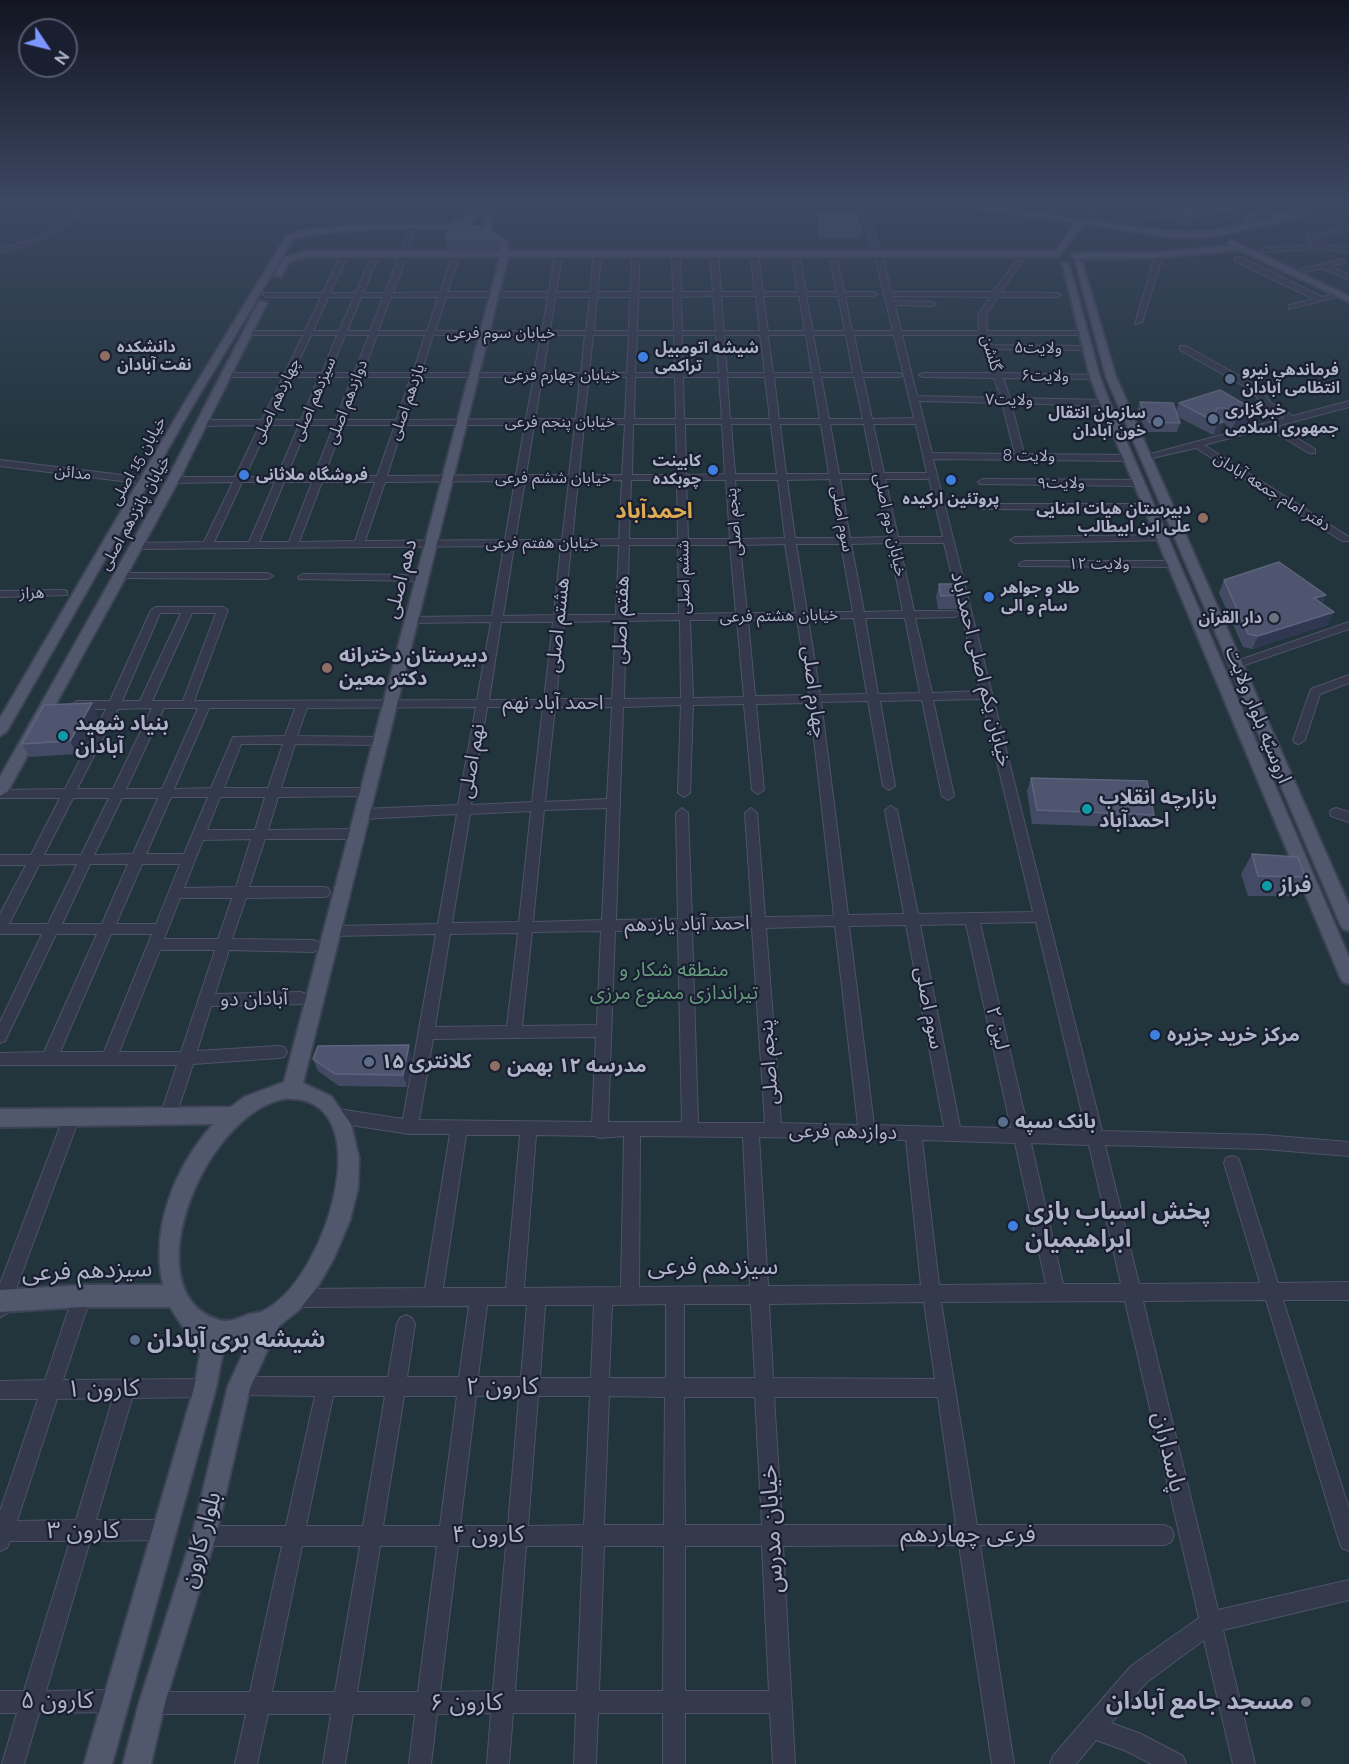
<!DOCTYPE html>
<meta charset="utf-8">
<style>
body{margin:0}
#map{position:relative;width:1349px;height:1764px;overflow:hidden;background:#20263c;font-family:Raleway,sans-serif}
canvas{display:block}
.north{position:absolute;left:18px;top:18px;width:60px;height:60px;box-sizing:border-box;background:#191e31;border:2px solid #555a6d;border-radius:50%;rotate:125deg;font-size:16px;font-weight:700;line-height:24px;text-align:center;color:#afb3c8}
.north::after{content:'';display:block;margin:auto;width:21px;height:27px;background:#7d95ff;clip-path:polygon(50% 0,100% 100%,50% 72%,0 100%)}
</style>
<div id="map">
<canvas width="1349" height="1764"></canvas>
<div class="north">N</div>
</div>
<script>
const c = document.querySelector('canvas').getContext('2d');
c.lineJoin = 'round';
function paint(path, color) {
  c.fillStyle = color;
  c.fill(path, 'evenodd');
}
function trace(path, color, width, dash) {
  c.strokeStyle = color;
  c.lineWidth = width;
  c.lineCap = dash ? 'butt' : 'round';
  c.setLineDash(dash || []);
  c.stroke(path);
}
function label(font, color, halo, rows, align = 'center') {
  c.font = font + ' Raleway,"Noto Sans Arabic",sans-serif';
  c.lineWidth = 4.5;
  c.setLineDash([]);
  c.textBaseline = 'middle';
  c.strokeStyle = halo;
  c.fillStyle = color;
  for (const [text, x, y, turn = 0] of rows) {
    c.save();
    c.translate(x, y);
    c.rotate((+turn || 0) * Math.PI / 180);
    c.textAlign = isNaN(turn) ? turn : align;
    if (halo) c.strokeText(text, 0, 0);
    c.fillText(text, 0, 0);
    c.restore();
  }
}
paint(new Path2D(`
 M0,199H1349V1764H0Z`), '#22353d');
const minor = new Path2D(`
 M855,199H861L882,253L891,292H993L1020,256L1024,258L1001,292L1057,293L1061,295L1057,297H998L986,315L987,331H1083L1087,333L1083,335H988L991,345L1087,346L1091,348L1087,350L993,349L1001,373L1095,375L1099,377L1095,379L1003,378L1010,398L1105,400L1109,403L1105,406L1011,403L1024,454L1130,455L1135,458L1130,461L933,459L1102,1131L1264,1135L1349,1142V1156L1264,1149L1105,1145L1139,1284L1260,1283L1224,1163L1226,1158L1232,1156L1238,1158L1240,1163L1278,1283L1349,1282V1300H1283L1349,1509V1551L1342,1548L1339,1541L1266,1300L1143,1301L1218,1610L1349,1580V1600L1223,1630L1255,1764H1233L1204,1640L1147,1682L1111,1723L1139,1733L1183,1756L1186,1764H1152L1126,1751L1096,1740L1076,1764H1050L1053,1756L1131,1666L1199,1618L1125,1301L941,1302L977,1525H1164L1171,1528L1174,1535L1171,1542L1164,1545H980L1014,1764H992L959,1545L783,1546L795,1764H773L770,1713H685V1764H663V1713H598L596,1764H574L576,1713H513L509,1764H487L491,1713L437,1714L431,1764H409L415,1714H353L345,1764H323L331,1714H268L257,1764H235L246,1714H152L144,1711L141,1703L144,1695L152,1692H250L282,1546H204L197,1543L194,1536L197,1529L204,1526H286L315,1396L239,1395L232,1393L230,1386L232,1379L239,1377H388L397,1324L400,1318L406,1315L412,1318L415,1324L407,1377H459L469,1306L295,1307L289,1304L286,1298L289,1292L295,1289L425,1288L450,1134H410L338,1123L332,1121L330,1116L332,1111L338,1109L403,1119L436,934L332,936L327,935L325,931L327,927L332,926L438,924L457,814L362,819L356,814L362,809L458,805L476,707L307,708L297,736L380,737L386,741L380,745L295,744L281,788H368L374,792L368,796L278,797L268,830L357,829L364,834L357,839H265L249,887H323L328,888L330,892L328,896L323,897L246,898L232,939L313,940L318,942L320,946L318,950L313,952L229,950L215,994L301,992L306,994L308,998L306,1002L301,1004L211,1006L197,1051L279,1046L284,1047L287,1052L284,1057L279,1058L193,1064L176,1116L174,1121L168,1123L162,1121L160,1116L177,1065H0V1053L44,1052L97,934H56L5,1041L0,1043V1022L42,934H0V914L26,865H0V855H31L60,798H0V790L65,789L106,709H77L71,705L77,701H110L151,610L156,607H223L228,610L194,701L477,700L491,622L411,623L406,620L411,617L492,616L504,546L136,549L131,546L136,543L204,542L233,482L173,483L168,480L173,477H235L260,425L201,426L197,423L201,420H262L283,377H225L221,375L225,373H285L303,335H247L243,333L247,331H305L321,297H267L263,295L264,293H323L339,258L343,256L347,258L330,293H356L372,253L376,251L380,253L363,293H385L398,258L402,256L406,258L393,293L440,292L451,259L455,257L459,259L447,292H549L555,253L559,251L563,253L556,292H590L594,253L598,251L602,253L597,292H631L632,253L636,251L640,253L638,292H673L672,253L676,251L680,253L681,292H713L710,253L714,251L718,253L721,292H755L750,253L754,251L758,253L763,292H798L791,253L795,251L799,253L806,292H837L828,253L832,251L836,253L844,292H873L877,294L873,296H845L852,331H893L874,253ZM713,296L716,331H682L681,297ZM721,296H756L760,331H724ZM763,296H799L805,331H768ZM806,296H838L845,331H813ZM892,296L990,297L978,315L979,331H901L895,305L932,306L936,304L932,302L894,301ZM328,297H354L339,331H313ZM361,297H383L370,331H347ZM391,297H438L427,331H378ZM446,297H548L542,331H435ZM555,297H590L586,331H550ZM597,297H630L629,331H594ZM638,297H673L674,331H637ZM311,335H337L322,373H293ZM345,335H369L354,373H330ZM377,335H425L413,373H363ZM433,335H541L534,373H421ZM549,335H585L581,373H543ZM593,335H629L627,373H589ZM637,335H674L675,373H635ZM682,335H716L719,373H683ZM724,335H760L765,373H727ZM768,335H806L812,373H773ZM813,335H846L853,373H820ZM854,335H894L914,418L872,419L863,377H899L903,375L899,373H862ZM902,335H980L993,373H923L919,375L923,377L994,378L1001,398L917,396ZM291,377H319L301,420H271ZM328,377H352L336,420H310ZM361,377H411L396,420H345ZM419,377H534L526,419L405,420ZM542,377H580L576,419H535ZM589,377H627L625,419H584ZM635,377H675L676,419H634ZM683,377H719L722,419H684ZM727,377H765L770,419H730ZM774,377H813L820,419H779ZM821,377H854L863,419H829ZM919,401L1002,403L1015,454L932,453ZM625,424L622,475H579L584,425ZM633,424H676L677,475H632ZM685,424H722L725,474L686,475ZM731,424H771L777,474H735ZM780,424H821L829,474H786ZM830,424H864L874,474H839ZM873,424H916L927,473H884ZM269,425H299L277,477H245ZM308,425H334L314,476L286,477ZM343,425H395L377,476H324ZM403,425H525L516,475L387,476ZM534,425H575L569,475H526ZM830,479L840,538H795L787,480ZM840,479H876L888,537L850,538ZM885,479H929L943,537H898ZM622,480L619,539L572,540L578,481ZM631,480H677L678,539H629ZM686,480H726L730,539H688ZM735,480H778L785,538L740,539ZM515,481L505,540L365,541L385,482ZM525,481H569L562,540H515ZM242,482H275L249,542H214ZM284,482H312L289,542H259ZM322,482H375L355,541L299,542ZM889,543L903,611L864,612L851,544ZM899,543H944L980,691L932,693L915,618L955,617L960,614L955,611H914ZM785,544L796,613H747L740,545ZM796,544H841L853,612H807ZM619,545L616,615H564L571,546ZM629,545H678L679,614H627ZM688,545H730L736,613L690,614ZM514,546H561L554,615L503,616ZM160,613H181L140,701H122ZM192,613H216L183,701H152ZM854,618L867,694L820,695L808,619ZM865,618H905L920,693L878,694ZM797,619L809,695L755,696L748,620ZM680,620L681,698L624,699L626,621ZM690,620H737L744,697L693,698ZM616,621L612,699H556L564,622ZM501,622H553L544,700H489ZM982,699L1033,912L918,914L897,810L891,806L885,810L904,914L848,915L821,702L868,701L883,786L889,790L895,786L880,701L922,700L942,796L948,800L954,796L933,700ZM810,703L834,916L765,917L757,813L751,808L745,813L752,917L692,919L688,813L682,808L676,813L678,919L616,920L623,707L681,705L678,793L684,797L690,793L693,705L744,704L752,790L758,794L764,790L756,704ZM487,707H543L532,802L471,805ZM555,707H612L607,799L545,802ZM152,708L113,789H77L118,709ZM164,708H198L162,789H126ZM209,708H295L285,736L233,737L211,788L174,789ZM241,744H283L268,788H224ZM171,797H208L184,854H146ZM220,797H265L255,830H207ZM73,798H109L81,855H44ZM122,798H158L133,854L94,855ZM607,808L602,920L533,922L544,810ZM531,811L519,922L452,923L470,814ZM251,839L236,887L184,888L203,840ZM77,864L48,924H9L39,865ZM90,864H128L102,924H62ZM142,864H180L156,924H116ZM180,898H232L218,939H164ZM1036,922L1086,1130L1028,1129L980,923ZM966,924L1011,1128L960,1127L920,925ZM906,925L944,1127L874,1125L849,926ZM835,926L858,1125L781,1123L766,928ZM752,928L765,1123H698L692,929ZM678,930L682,1122H608L615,931ZM601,931L597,1025L522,1026L532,932ZM518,933L507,1026L435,1027L450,934ZM111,934H152L104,1052H60ZM160,950H215L181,1052H119ZM596,1037L592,1122L419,1120L433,1039ZM466,1135H520L506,1288H443ZM536,1135L594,1136L600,1138L624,1136L621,1287L524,1288ZM640,1136L743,1137L750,1286L639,1287ZM759,1137L906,1140L921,1285L768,1286ZM922,1140L1015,1143L1046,1284L939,1285ZM1031,1143L1089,1145L1121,1284H1063ZM924,1302L935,1379L773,1378L769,1304ZM666,1304V1378H609L612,1305ZM684,1304H751L755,1378H684ZM487,1305H527L521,1377H478ZM545,1305H594L591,1378H540ZM333,1396H385L363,1526H306ZM404,1396H457L440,1526H383ZM476,1396H519L508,1526H460ZM538,1396H590L584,1525L528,1526ZM609,1396L665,1397L664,1525H604ZM684,1397H755L762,1525H685ZM774,1397H938L956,1525H782ZM302,1546H360L335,1692H272ZM380,1546H437L418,1692H357ZM458,1546H506L493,1691L440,1692ZM526,1546H583L577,1691H515ZM604,1546H664L663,1691H599ZM685,1546H762L769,1691H685Z
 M1102,199H1109L1084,220H1080V218Z
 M1232,199H1245L1219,206L1216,204Z
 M1340,199H1349V202L1298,209L1295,207Z
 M82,207L85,209C62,234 33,246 0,252V248L21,243L43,235Z
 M1186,209L1188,212L1135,222L1125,228L1122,226L1131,219Z
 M411,226L414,228L407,253L401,254L408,228Z
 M1349,227V231L1313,237L1324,245L1349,248V252L1322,249L1263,252L1260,250L1263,248L1314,245L1307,240L1308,235Z
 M1159,253L1163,255L1142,322L1135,324L1155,255Z
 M1235,257H1241L1322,297L1340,293L1344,295L1289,309V305L1314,299L1235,261Z
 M1341,259L1345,261L1344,263L1330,266L1349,275V280L1322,268L1304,272L1300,270Z
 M1180,346H1186L1257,386L1271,403L1293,416L1349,401V407L1277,426L1315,449V453H1309L1268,428L1204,445L1349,537V541H1342L1196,448L1143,460V456L1285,418L1265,407L1251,390L1180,350Z
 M0,460L146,478L151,481L146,484L0,466Z
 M983,479L1140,480L1145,483L1140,486L980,484L978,482Z
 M984,504H1150L1155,507L1150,510L981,509L979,507Z
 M1163,535L1168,538L1167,540L1015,543L1010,540L1015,537Z
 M1024,561H1174L1179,564L1174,567L1020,566L1019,564Z
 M120,573H268L273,576L268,579L116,578V574Z
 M303,574L422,575L427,578L422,581L299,579L298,577Z
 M63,590L67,591V595L0,597V591Z
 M1349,622V629L1242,666H1234L1232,664L1234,662Z
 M1349,675V683L1320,694L1305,740L1299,744L1295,743L1293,740L1311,689Z
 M1336,808L1349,812V822L1331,816L1330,813L1331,810Z
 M72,1109L78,1111L80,1116L9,1308L6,1314L0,1317V1284L64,1116L66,1111Z
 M82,1287L88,1290L91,1296L63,1380L205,1379L212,1381L214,1388L212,1395L205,1397L132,1398L96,1520H165L172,1523L175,1530L172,1537L165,1540L90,1541L46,1691L115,1690L123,1693L126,1701L123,1709L115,1712L39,1713L24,1764H2L17,1713H0V1691H24L70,1541H10L7,1548L0,1551V1511L38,1399H0V1381L45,1380L73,1296L76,1290ZM113,1398L76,1520L17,1521L57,1399Z`);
const major = new Path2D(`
 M489,199H946L1078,219L1082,217L1086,220L1173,232L1211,231L1275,218L1263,212L1248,223L1241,221C1261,207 1287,187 1309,213L1296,219L1211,237L1173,238L1083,224L1059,257H508L303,1083L331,1096L351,1124L359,1158L358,1188L350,1220L334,1258L318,1286L300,1309L279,1326L250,1388L216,1536L165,1703L151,1764H123L139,1703L192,1536L228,1386L251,1336L230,1343L218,1342L223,1352L216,1388L112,1764H84L194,1388L200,1354L170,1307H82L0,1312V1290L82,1285H163C150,1228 175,1167 213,1124L0,1127V1109L231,1107L244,1097L284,1082L500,257H307L290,261L281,277L274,275L284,257L307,251H501L502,248C487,216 325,230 293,239L192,407L7,731L0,736V718L182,407L287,235L306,230L358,225H449L466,217L476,207L475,204L0,207V203L478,200L482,202L483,209L472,221L459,226L483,229ZM495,202L941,203L1075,223L1056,251H509L507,241L492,232L490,226ZM1277,205L1290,207L1300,212L1285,215L1268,208ZM284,1099C385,1092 326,1283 263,1311C259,1313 254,1313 249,1314C239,1318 230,1323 219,1320C131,1293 204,1114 284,1099Z
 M1315,199H1326L1334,204L1327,206Z
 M1231,240L1349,296V302L1239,250L1159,258L1075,259L1071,256L1075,253L1159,252L1230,246L1227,243Z
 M1075,260L1082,262L1116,377L1349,905V931L1343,929L1340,924L1106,377Z
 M1062,262L1069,264L1100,377L1110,403L1349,957V984L1343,982L1340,977L1100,403L1090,377Z
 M259,301L267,303L179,480L8,791L0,796V777L167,480Z`);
trace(minor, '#4f5367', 2);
trace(major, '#3d4255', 4);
paint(minor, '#34394c');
paint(major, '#51576c');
paint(new Path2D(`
 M1131,199H1149L1148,203Z
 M1170,208L1243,216L1190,228L1167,218Z
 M818,214L861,229L860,239H819L817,224Z
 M446,238H498L499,249H447Z
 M1220,390L1254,424L1232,430L1223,422L1219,434L1213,435L1178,417L1180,423L1177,432H1147L1137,411L1140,402L1176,411L1179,403Z
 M1224,580L1326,595L1322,604L1334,612L1327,625L1252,649L1243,647L1219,593Z
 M939,584L960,595L958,609H938L936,597Z
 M98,716L77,754L29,757L22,744Z
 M1031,778L1154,815L1149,828L1032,824L1027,791Z
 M1252,854L1305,877L1294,896H1248L1241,874Z
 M412,1057L407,1087L339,1086L318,1071L313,1059Z`), '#434a64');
paint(new Path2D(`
 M1247,206L1243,216L1190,228L1193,217Z
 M1258,412L1254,424L1232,430L1237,417Z
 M1223,422L1219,434L1213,435L1218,423Z
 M1326,595L1319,608L1314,598Z
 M1334,612L1327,625L1252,649L1258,636Z
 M92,703L98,716L77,754L70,741Z
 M409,1045L412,1057L407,1087L403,1075Z`), '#303750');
const building = new Path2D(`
 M1210,199H1234L1247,206L1193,217L1170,208Z
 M818,214H856L861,229H820Z
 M453,222L488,229L498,238H446Z
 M1220,390L1258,412L1237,417L1225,408H1217L1215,414L1223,422L1218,423L1179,403Z
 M1140,402L1173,403L1180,423L1149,422Z
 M1279,562L1326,595L1314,598L1334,612L1258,636L1248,634L1224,580Z
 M939,584H958L960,595L941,596Z
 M92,703L70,741L22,744L44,705Z
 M1031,778L1147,781L1154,815L1037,810Z
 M1252,854L1298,857L1305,877L1258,876Z
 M409,1045L403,1075L335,1074L313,1059L318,1046Z`);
paint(building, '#4f556f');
trace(building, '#5e647d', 1.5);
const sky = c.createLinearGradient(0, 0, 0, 446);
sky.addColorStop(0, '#121521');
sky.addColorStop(0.45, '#3c4761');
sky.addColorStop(1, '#3c476100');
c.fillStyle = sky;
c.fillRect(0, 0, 1349, 446);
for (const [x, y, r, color] of [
 [105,356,6,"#8d6e63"],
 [643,357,6,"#3f7fe0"],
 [1230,379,6,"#5c6f8a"],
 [1213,419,6,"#5c6f8a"],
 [1158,422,6,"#5c6f8a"],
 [713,470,6,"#3f7fe0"],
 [244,475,6,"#3f7fe0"],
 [951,480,6,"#3f7fe0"],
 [1203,518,6,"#8d6e63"],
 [989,597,6,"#3f7fe0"],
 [1274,618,6,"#6b7280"],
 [327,668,6,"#8d6e63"],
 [63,736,6,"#0f9aa8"],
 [1087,809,6,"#0f9aa8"],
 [1267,886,6,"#0f9aa8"],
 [1155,1035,6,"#3f7fe0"],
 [369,1062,6,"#5c6f8a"],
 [495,1066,6,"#8d6e63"],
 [1003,1122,6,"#5c6f8a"],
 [1013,1226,6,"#3f7fe0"],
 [135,1340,6,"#5c6f8a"],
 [1306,1702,6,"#6b7280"]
]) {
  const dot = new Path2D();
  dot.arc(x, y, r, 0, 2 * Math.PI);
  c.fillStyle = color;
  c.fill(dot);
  trace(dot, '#191e31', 2);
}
label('16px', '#afb3c8', '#191e31', [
 ["خیابان سوم فرعی",501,333],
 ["ولایت۵",1038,348,1],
 ["گلشن",991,353,73],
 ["خیابان چهارم فرعی",562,375],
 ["ولایت۶",1045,376,1],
 ["سیزدهم اصلی",314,399,-67],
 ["ولایت۷",1009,400,1],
 ["چهاردهم اصلی",276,401,-65],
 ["دوازدهم اصلی",347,402,-69],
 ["یازدهم اصلی",407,402,-71],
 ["خیابان پنجم فرعی",560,422],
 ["ولایت 8",1029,456],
 ["خیابان 15 اصلی",138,461,-61],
 ["مدائن",73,473,6],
 ["خیابان ششم فرعی",553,478],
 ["ولایت۹",1061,483],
 ["دفتر امام جمعه آبادان",1272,492,32],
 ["خیابان پانزدهم اصلی",135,513,-61],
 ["سوم اصلی",842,519,80],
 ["پنجم اصلی",734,522,-95],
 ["خیابان دوم اصلی",890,525,78],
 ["خیابان هفتم فرعی",542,543],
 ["ولایت ۱۲",1099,564],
 ["ششم اصلی",684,577,-91],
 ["هراز",32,593],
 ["خیابان هشتم فرعی",779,616,-1]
]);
label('bold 16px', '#afb3c8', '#191e31', [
 ["دانشکده",117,347],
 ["نفت آبادان",117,365],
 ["شیشه اتومبیل",655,348],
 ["تراکمی",655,366],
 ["فرماندهی نیرو",1242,370],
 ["انتظامی آبادان",1242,388],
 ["خبرگزاری",1225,410],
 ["جمهوری اسلامی",1225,428],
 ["سازمان انتقال",1146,413,"right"],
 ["خون آبادان",1146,431,"right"],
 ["كابينت",701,461,"right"],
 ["چوبكده",701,479,"right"],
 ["فروشگاه ملاثانی",256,475],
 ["پروتئین ارکیده",951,499,"center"],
 ["دبیرستان هیات امنایی",1191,509,"right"],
 ["علی ابن ابیطالب",1191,527,"right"],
 ["طلا و جواهر",1001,588],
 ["سام و الی",1001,606],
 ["دار القرآن",1262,618,"right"]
], 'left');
label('20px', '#afb3c8', '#191e31', [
 ["دهم اصلی",401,579,-76],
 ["هفتم اصلی",621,620,-88],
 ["هشتم اصلی",558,625,-84],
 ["خیابان یکم اصلی احمداباد",981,669,76],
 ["چهارم اصلی",814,692,83],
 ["احمد آباد نهم",553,703],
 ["اروسیّه بلوار ولایت",1258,715,68],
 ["نهم اصلی",472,761,-80],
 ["احمد آباد یازدهم",687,924,-1],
 ["آبادان دو",254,999,-1],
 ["سوم اصلی",929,1008,79],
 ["لین ۲",997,1028,77],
 ["پنجم اصلی",769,1062,-94],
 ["دوازدهم فرعی",843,1132,1]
]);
label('bold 20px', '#afb3c8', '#191e31', [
 ["دبیرستان دخترانه",339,656],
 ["دکتر معین",339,679],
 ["بنیاد شهید",75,724],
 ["آبادان",75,747],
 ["بازارچه انقلاب",1099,798],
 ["احمدآباد",1099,821],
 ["فراز",1279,886],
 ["مرکز خرید جزیره",1167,1035],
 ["کلانتری ۱۵",381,1062],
 ["مدرسه ۱۲ بهمن",507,1066],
 ["بانک سپه",1015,1122]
], 'left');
label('20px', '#639b7b', '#191e31', [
 ["منطقه شکار و",674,970],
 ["تیراندازی ممنوع مرزی",674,993]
]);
label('bold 22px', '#ddab54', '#191e31', [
 ["احمدآباد",654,511]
]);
label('bold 24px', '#afb3c8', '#191e31', [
 ["پخش اسباب بازی",1025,1212],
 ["ابراهیمیان",1025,1240],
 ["شیشه بری آبادان",147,1340],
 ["مسجد جامع آبادان",1294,1702,"right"]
], 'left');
label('24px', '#afb3c8', '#191e31', [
 ["سیزدهم فرعی",713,1267],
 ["سیزدهم فرعی",87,1271,-2],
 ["کارون ۲",502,1387],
 ["کارون ۱",103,1389,-1],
 ["پاسداران",1169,1452,77],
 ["خیابان مدرس",772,1529,-93],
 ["کارون ۳",83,1531],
 ["کارون ۴",488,1535],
 ["فرعی چهاردهم",968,1535],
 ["بلوار کارون",201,1540,-75],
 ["کارون ۵",57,1701],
 ["کارون ۶",466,1703]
]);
</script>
